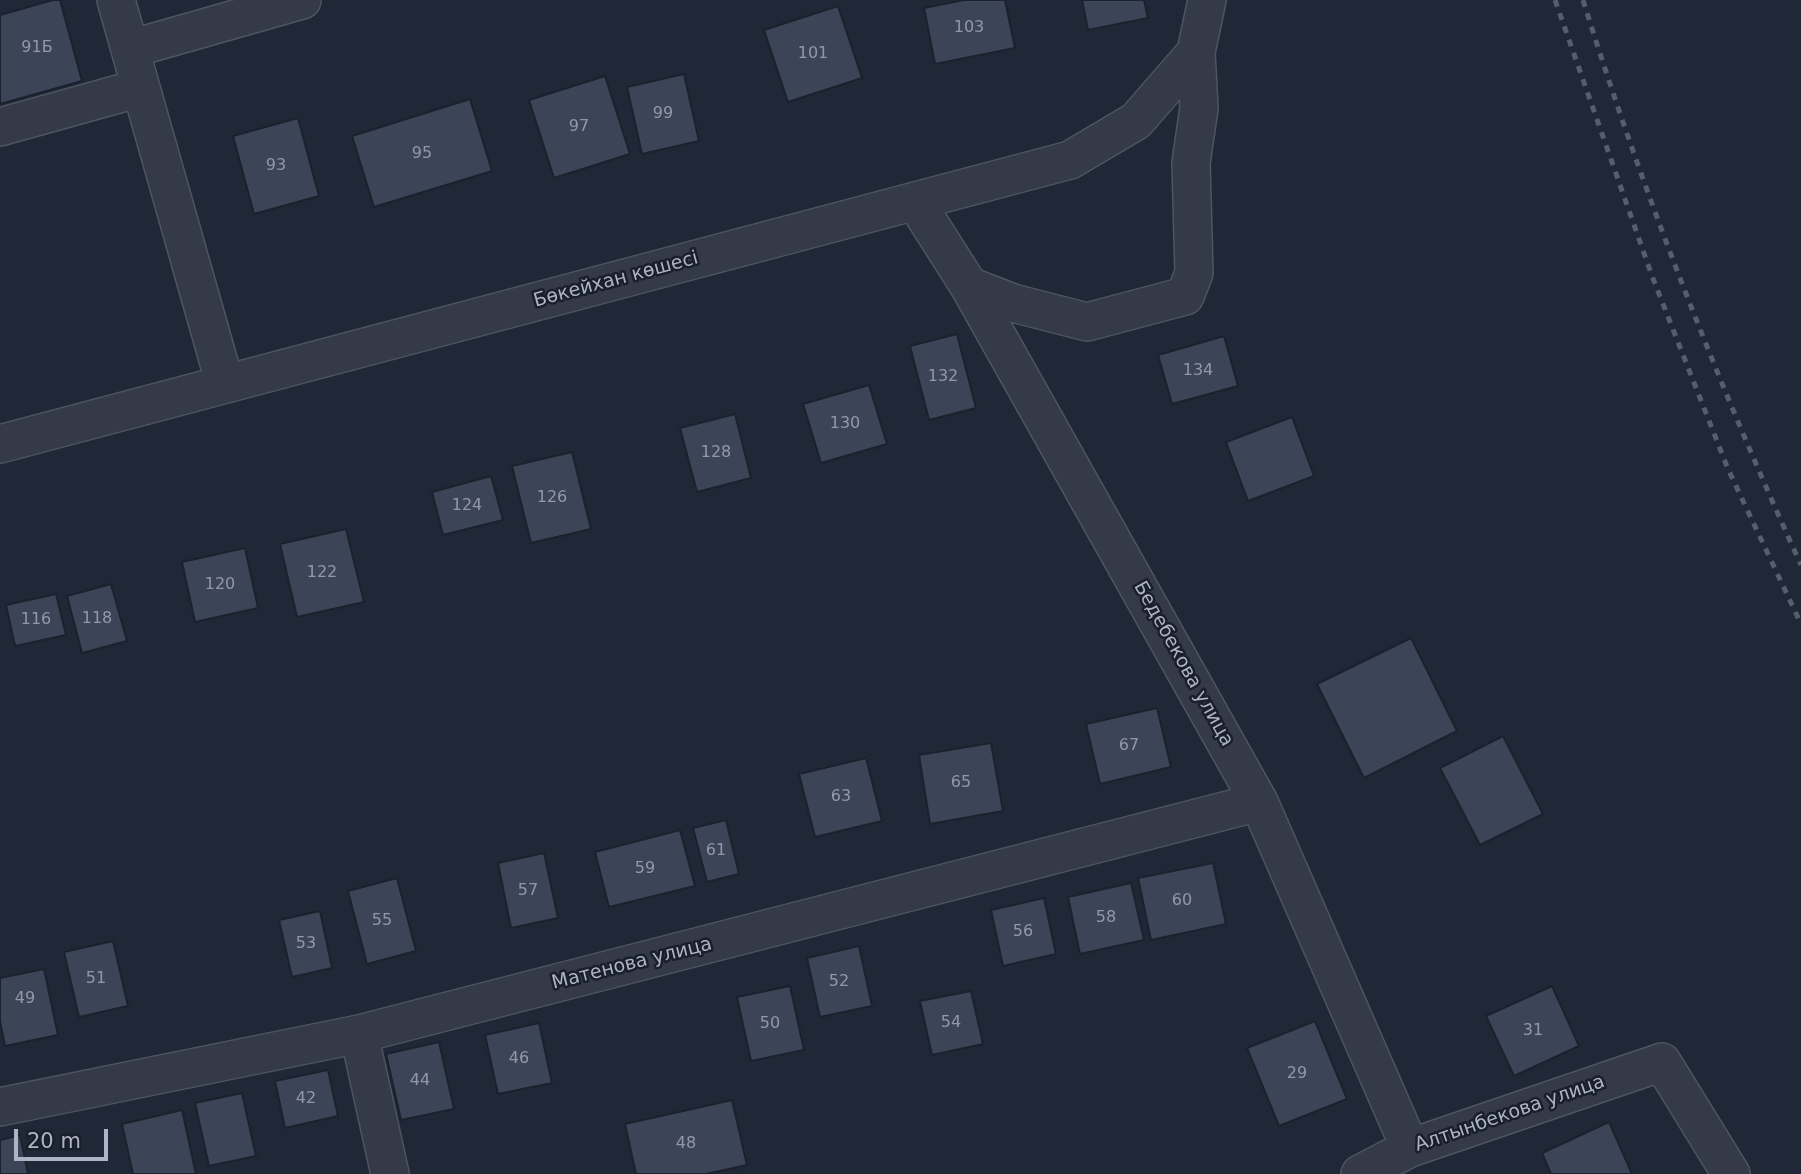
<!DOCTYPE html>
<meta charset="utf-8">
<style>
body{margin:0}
#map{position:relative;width:1801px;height:1174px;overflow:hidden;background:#202736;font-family:"DejaVu Sans",sans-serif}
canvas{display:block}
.scale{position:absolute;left:14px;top:1129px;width:94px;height:32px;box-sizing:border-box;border:4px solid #aeb4c4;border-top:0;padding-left:9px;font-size:21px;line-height:24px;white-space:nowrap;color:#aeb4c4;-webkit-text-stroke:5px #191f2b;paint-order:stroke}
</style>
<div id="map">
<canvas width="1801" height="1174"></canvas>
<div class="scale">20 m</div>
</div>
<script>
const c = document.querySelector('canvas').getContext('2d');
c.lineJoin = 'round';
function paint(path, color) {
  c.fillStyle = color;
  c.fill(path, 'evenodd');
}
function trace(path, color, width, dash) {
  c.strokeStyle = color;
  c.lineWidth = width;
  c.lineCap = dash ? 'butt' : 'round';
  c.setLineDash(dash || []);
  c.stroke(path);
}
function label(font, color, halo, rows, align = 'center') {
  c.font = font + ' "DejaVu Sans",sans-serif';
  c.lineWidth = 5;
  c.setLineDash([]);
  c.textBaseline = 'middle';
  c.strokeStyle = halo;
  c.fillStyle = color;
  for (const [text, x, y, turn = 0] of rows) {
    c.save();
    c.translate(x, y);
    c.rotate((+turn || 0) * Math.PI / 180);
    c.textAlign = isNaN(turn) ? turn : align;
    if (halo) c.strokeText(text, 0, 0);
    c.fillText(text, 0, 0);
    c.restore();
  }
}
const building = new Path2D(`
 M53,0H60L82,81L0,104V15Z
 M964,0H1005L1015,48L935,64L924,8Z
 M1082,0H1144L1148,18L1088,30Z
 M838,6L862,78L788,102L764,30Z
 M684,74L699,141L642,154L627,87Z
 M605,76L630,154L554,178L529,100Z
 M470,99L492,171L374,207L352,136Z
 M298,118L319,196L254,214L233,136Z
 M957,334L976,408L929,420L910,346Z
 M1224,336L1238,386L1172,404L1158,355Z
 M869,385L887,444L821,463L803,404Z
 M735,414L751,478L697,492L680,428Z
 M1292,417L1314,476L1248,501L1226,442Z
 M572,452L591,529L531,543L512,466Z
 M491,476L503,520L443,535L432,492Z
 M346,529L364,602L297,617L280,544Z
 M245,548L258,608L195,622L182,562Z
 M111,584L127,641L82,653L67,596Z
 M56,594L66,635L15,646L6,605Z
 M1411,638L1457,731L1364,778L1317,684Z
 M1157,708L1171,767L1100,784L1086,724Z
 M1503,736L1543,814L1480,845L1440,768Z
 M991,743L1003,811L930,824L919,755Z
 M866,758L882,821L815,837L799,774Z
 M726,820L739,874L707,882L693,828Z
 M680,830L695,886L609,907L595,852Z
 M544,853L558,918L511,928L498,863Z
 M1213,863L1226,924L1151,940L1138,878Z
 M397,878L416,951L367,964L348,891Z
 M1131,883L1144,940L1080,954L1068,897Z
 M1044,898L1056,954L1003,966L991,910Z
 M320,911L332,968L292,977L279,920Z
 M113,941L128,1006L79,1017L64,952Z
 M859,946L872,1006L820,1017L807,958Z
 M44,969L58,1035L5,1046L0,1021V978Z
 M790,986L804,1050L751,1061L737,997Z
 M1552,986L1579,1046L1514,1076L1486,1016Z
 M971,991L983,1044L932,1055L920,1001Z
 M1315,1021L1347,1099L1279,1126L1247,1048Z
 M539,1023L552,1083L498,1094L485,1035Z
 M439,1042L454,1109L401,1120L386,1054Z
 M328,1070L338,1116L285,1128L275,1081Z
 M242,1093L256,1156L209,1166L195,1103Z
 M732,1100L747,1165L706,1174H636L625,1124Z
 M182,1110L196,1174H133L122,1124Z
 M1609,1122L1632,1174H1551L1542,1153Z
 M20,1135L28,1174H0V1140Z`);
paint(building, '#3c4557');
trace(building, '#1b212d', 2);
const minor = new Path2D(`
 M116,0L225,384
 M130,49L302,0
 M0,127L140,88
 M915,201L969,286L1259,802L1410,1148
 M969,286L1013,303L1087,322L1185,296L1194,273L1191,163L1199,108L1196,52L1207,0
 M0,444L1070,160L1136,121L1196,52
 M359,1034L390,1174
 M0,1107L359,1034L1259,802
 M1360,1174L1410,1148L1662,1062L1731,1174`);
trace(minor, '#4e5462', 40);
trace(minor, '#343a47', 37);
trace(new Path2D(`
 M1555,0L1652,276L1728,469L1801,624
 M1583,0C1643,193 1717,381 1801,565`), '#555d6e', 5, [7, 7]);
label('16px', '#9298a9', null, [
 ["103",969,28],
 ["91Б",37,48],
 ["101",813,54],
 ["99",663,114],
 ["97",579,127],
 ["95",422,154],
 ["93",276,166],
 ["134",1198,371],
 ["132",943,377],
 ["130",845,424],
 ["128",716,453],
 ["126",552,498],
 ["124",467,506],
 ["122",322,573],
 ["120",220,585],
 ["118",97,619],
 ["116",36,620],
 ["67",1129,746],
 ["65",961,783],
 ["63",841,797],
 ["61",716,851],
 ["59",645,869],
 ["57",528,891],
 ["60",1182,901],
 ["58",1106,918],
 ["55",382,921],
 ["56",1023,932],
 ["53",306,944],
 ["51",96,979],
 ["52",839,982],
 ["49",25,999],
 ["54",951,1023],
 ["50",770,1024],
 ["31",1533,1031],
 ["46",519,1059],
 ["29",1297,1074],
 ["44",420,1081],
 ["42",306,1099],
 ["48",686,1144]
]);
label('19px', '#aeb4c4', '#191f2b', [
 ["Бөкейхан көшесі",616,280,-15],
 ["Бедебекова улица",1183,664,61],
 ["Матенова улица",632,964,-14],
 ["Алтынбекова улица",1510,1114,-19]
]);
</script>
